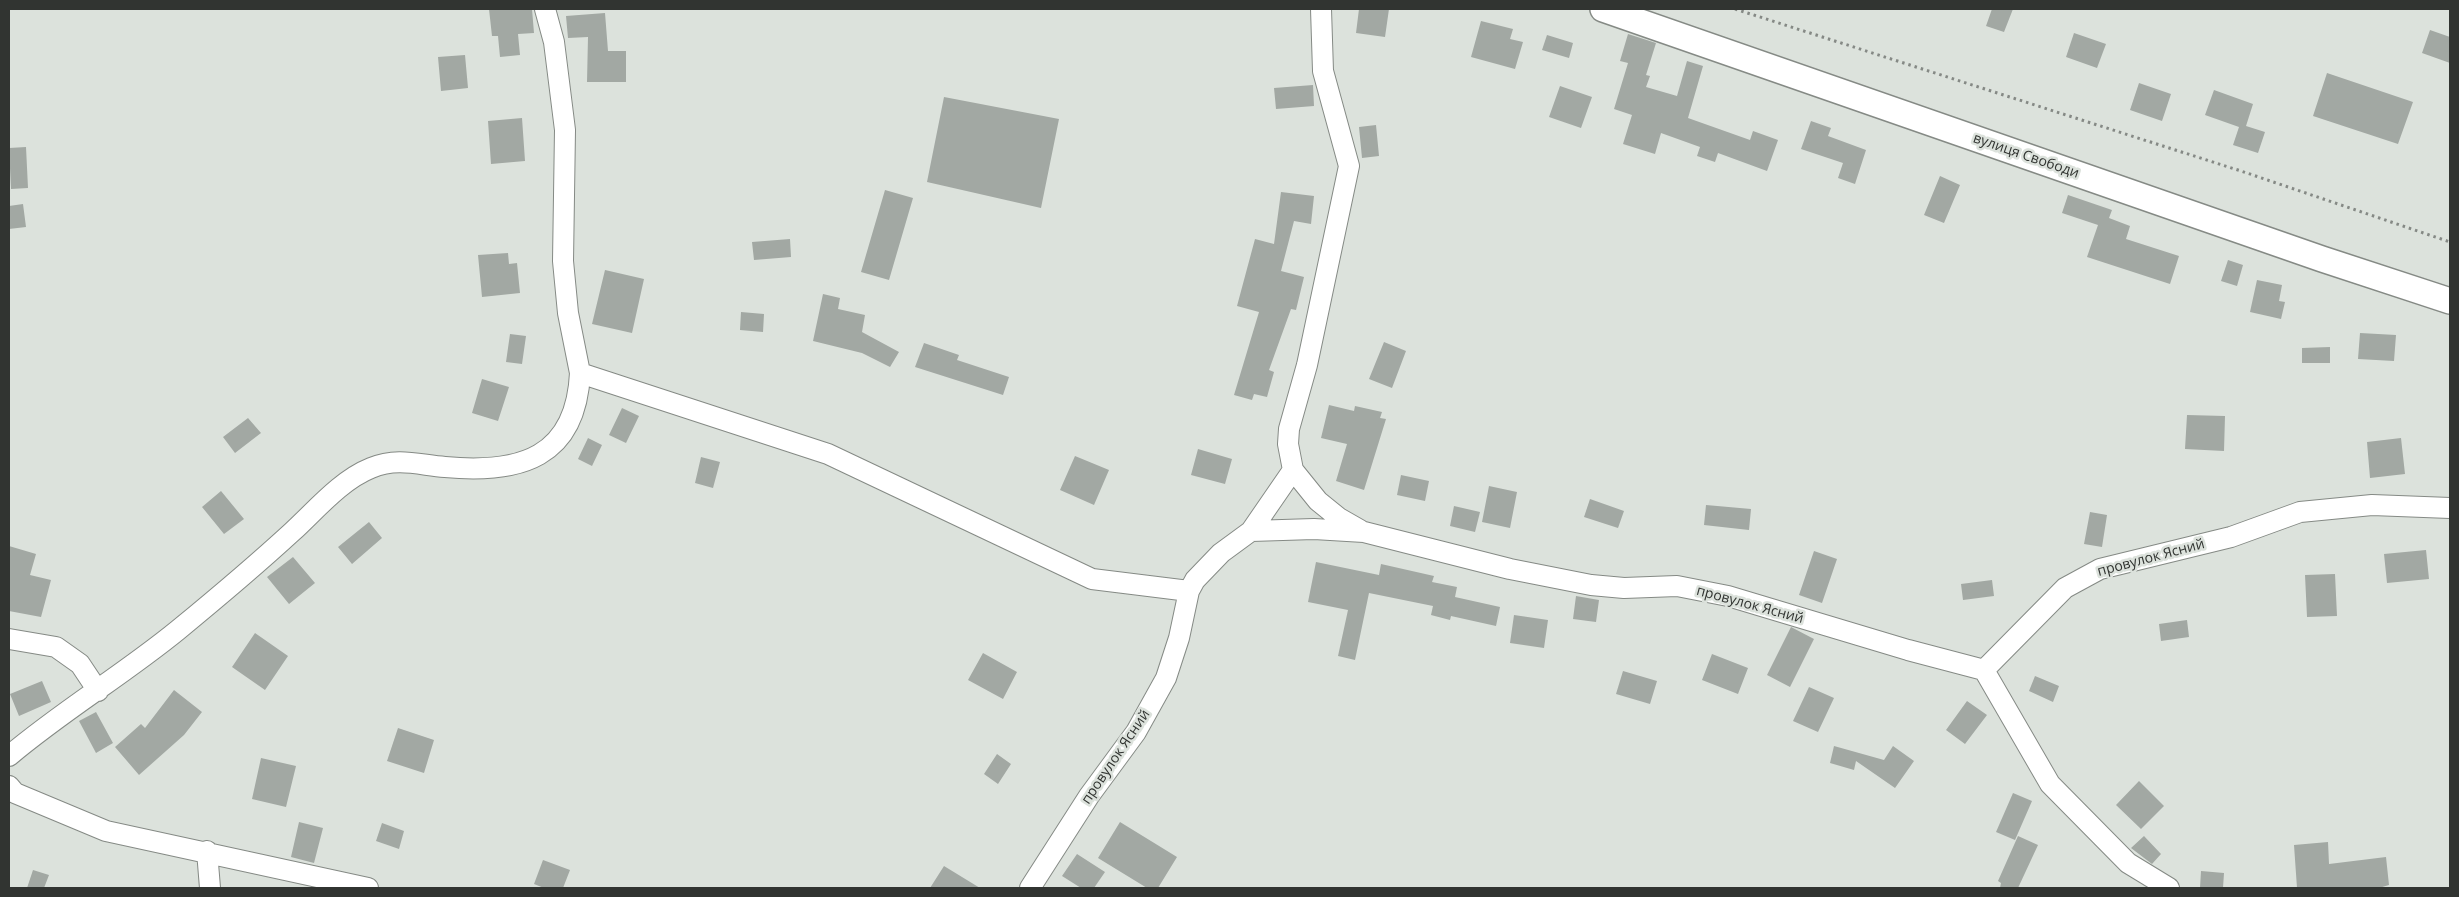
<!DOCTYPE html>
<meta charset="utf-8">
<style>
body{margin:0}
#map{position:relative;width:2459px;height:897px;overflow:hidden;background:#dce2dc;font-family:"Open Sans",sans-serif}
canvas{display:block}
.frame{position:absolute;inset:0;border:10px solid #313431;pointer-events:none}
</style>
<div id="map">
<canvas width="2459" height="897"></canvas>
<div class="frame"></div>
</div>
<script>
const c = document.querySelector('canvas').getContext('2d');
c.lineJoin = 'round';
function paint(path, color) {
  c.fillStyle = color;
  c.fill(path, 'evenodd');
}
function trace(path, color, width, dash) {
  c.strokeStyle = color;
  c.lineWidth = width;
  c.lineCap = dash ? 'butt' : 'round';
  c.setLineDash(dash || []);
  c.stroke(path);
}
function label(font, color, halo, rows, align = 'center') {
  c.font = font + ' "Open Sans",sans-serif';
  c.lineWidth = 5;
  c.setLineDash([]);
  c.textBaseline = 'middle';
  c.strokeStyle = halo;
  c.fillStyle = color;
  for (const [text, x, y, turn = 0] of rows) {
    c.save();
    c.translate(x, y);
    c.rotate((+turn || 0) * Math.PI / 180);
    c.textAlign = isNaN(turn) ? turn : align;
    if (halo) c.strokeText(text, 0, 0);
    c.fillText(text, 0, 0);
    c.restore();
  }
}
paint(new Path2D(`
 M489,9H532L534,33L518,34L520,55L500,57L498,36H492Z
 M1359,9H1389L1385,37L1356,33Z
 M1992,9H2013L2004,32L1986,26Z
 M605,13L608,51H626V82H587L588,37L568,38L566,16Z
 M1481,21L1513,29L1510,39L1523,42L1515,69L1471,57Z
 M2430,30L2450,37V63L2422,53Z
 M2074,33L2106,44L2097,68L2066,57Z
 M1628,34L1656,43L1646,75L1650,76L1646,87L1677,96L1687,61L1703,66L1688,118L1750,140L1753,131L1778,140L1767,171L1718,153L1715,162L1697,156L1700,147L1661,133L1655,154L1623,144L1632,115L1614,109L1628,63L1620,61Z
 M1547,35L1573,43L1569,58L1542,50Z
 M465,55L468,88L441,91L438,57Z
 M2327,73L2413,102L2398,144L2313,116Z
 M2139,83L2171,94L2162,121L2130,110Z
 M1313,85L1314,106L1276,109L1274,88Z
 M1560,86L1592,97L1581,128L1549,117Z
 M2214,90L2253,104L2246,126L2265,132L2258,153L2233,145L2239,127L2205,115Z
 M944,97L1059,119L1041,208L927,182Z
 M522,118L525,161L491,164L488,121Z
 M1811,121L1831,128L1828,136L1866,150L1855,184L1838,178L1843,163L1801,149Z
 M1376,125L1379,156L1362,158L1359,127Z
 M26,147L28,188L11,189L9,148Z
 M1940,176L1960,185L1944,223L1924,215Z
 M885,190L913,198L889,280L861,272Z
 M1281,192L1314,196L1311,224L1294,221L1281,271L1304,277L1296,310L1291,309L1269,370L1274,372L1267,397L1254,394L1252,400L1234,395L1259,312L1237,306L1255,239L1274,244Z
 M2068,195L2112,210L2109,218L2130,226L2126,239L2179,256L2170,284L2087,257L2098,225L2062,213Z
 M23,204L26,227L9,229V206Z
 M790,239L791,257L754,260L752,242Z
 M508,253L509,264L517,263L520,293L482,297L478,255Z
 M2228,260L2243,265L2237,286L2221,281Z
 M605,270L644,279L632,333L592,324Z
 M2257,280L2282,285L2279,301L2285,302L2281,319L2250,312Z
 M823,294L840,298L838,309L865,315L862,332L899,352L890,367L862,353L813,341Z
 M741,312L764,314L763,332L740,330Z
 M2360,333L2396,335L2394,361L2358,359Z
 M510,334L526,336L522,364L506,362Z
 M1384,342L1406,351L1392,388L1369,379Z
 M924,343L959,355L957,360L1009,377L1003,395L915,367Z
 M2330,347V363H2302V348Z
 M482,379L509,387L498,421L472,413Z
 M1329,405L1354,411L1355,406L1382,412L1380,418L1386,419L1364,490L1336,481L1347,444L1321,438Z
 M622,408L639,416L626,443L609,435Z
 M2187,415L2225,416L2224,451L2185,449Z
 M248,418L261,433L235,453L223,437Z
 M588,438L602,445L592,466L578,459Z
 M2401,438L2405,474L2370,478L2367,442Z
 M1198,449L1232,459L1225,484L1191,475Z
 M1075,456L1109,470L1094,505L1060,490Z
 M701,457L720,462L713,488L695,483Z
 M1401,475L1429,481L1425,501L1397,495Z
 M1489,486L1517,492L1510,528L1482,522Z
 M221,491L244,519L224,534L202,507Z
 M1590,499L1624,511L1618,528L1584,517Z
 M1706,505L1751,509L1749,530L1704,525Z
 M1454,506L1480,512L1475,532L1450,526Z
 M2090,512L2107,515L2102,547L2084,544Z
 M369,522L382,538L352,564L338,547Z
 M9,546L36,554L30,575L51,580L41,617L9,611Z
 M2426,550L2429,579L2387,583L2384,554Z
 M1814,551L1837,559L1822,603L1799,595Z
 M293,557L315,583L289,604L267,577Z
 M1316,562L1379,575L1381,564L1434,576L1432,582L1457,587L1455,597L1500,607L1496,626L1451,616L1450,620L1431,615L1433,606L1369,593L1355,660L1338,656L1348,610L1308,602Z
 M2335,574L2337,616L2307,617L2305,575Z
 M1992,580L1994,596L1963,600L1961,584Z
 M1576,596L1599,600L1596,622L1573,619Z
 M1514,615L1548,620L1544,648L1510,643Z
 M2187,620L2189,637L2161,641L2159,624Z
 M1791,627L1814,639L1790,687L1767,675Z
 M255,633L288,656L265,690L232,667Z
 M983,653L1017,672L1003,699L968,680Z
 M1712,654L1748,668L1738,694L1702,680Z
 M1623,671L1657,681L1650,704L1616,694Z
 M2035,676L2059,686L2053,702L2029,691Z
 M42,681L51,702L19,716L10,694Z
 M1809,687L1834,698L1818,732L1793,721Z
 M174,690L202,712L184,735L139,775L115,747L141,724L145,728Z
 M1967,701L1987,715L1965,744L1946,730Z
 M96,712L113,743L96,753L79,721Z
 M398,728L434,740L424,773L387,761Z
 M1834,746L1884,760L1893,746L1914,761L1895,788L1856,761L1854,770L1830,763Z
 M997,754L1011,764L998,784L984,774Z
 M261,758L296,766L286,807L252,799Z
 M2139,781L2164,806L2141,829L2116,805Z
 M2013,793L2032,801L2015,840L1996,832Z
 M299,822L323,828L314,863L291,857Z
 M1120,822L1177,857L1158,888H1147L1098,858Z
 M382,823L404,831L399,849L376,841Z
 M2018,836L2038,845L2018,888H2000L2001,883L1998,881Z
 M2144,836L2161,854L2152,864L2131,848Z
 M2328,842L2329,864L2386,857L2389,885L2379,888H2297L2294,845Z
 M1077,854L1105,872L1094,888H1081L1062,876Z
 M543,860L570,870L563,888H544L534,884Z
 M944,866L980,888H930Z
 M33,870L49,875L44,888H27Z
 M2201,871L2224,873L2223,888H2200Z`), '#a2a8a3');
const minor = new Path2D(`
 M545,9L554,42L565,130L563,261L568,313L580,373L828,454L1092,579L1189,591
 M1321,9L1323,71L1349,166L1307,365L1289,429L1288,444L1293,470L1318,501L1339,518L1360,530
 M1251,531L1293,470
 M9,639L56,647L80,664L98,691
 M1984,670L2050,784L2128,863L2169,888
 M9,756C62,711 123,675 178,630C217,598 255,566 292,532C316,510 341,480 371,468C398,457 419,465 445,467C520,474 576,458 580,373
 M9,786L15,793L106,831L368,888
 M207,851L210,888
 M1030,888L1089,796L1136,732L1166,678L1179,638L1189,591L1195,580L1221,553L1251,531L1314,529L1364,532L1510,569L1591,585L1624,588L1677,586L1728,596L1908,650L1984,670L2065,588L2100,569L2231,537L2300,512L2372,505L2450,508`);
const tertiary = new Path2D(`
 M1603,9L2322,259L2450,301`);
trace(minor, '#858a85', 22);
trace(tertiary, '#858a85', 28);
trace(new Path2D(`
 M1735,9L2241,171L2450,242`), '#858985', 3, [2.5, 4]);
trace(minor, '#fff', 20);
trace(tertiary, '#fff', 25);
label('14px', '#313431', '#dce2dc', [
 ["вулиця Свободи",2026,156,19],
 ["провулок Ясний",2151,558,-15],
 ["провулок Ясний",1750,605,15],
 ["провулок Ясний",1116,757,-56]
]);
</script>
